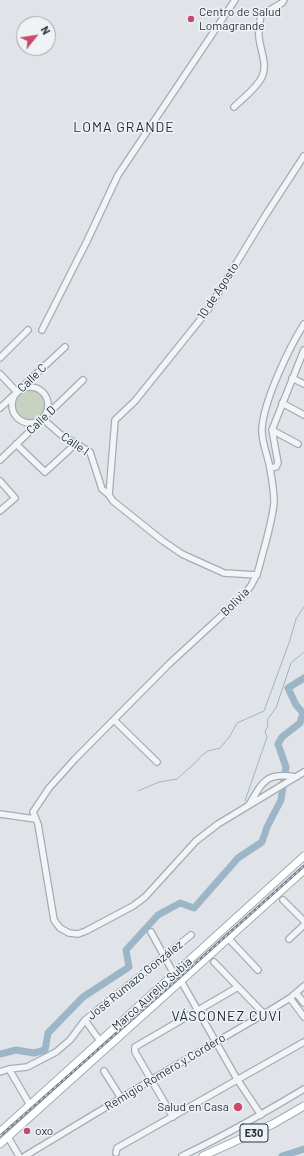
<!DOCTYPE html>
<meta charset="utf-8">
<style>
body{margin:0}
#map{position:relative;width:304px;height:1156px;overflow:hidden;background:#e0e4e8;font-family:Barlow,sans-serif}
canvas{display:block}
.north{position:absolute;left:16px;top:16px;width:40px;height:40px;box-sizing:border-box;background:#eff3f6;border:1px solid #a0a7ad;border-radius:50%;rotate:60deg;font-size:11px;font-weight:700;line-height:16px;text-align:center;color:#29343f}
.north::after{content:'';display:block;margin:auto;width:14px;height:18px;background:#c74b6c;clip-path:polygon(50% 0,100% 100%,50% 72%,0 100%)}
</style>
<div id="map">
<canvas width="304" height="1156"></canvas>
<div class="north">N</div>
</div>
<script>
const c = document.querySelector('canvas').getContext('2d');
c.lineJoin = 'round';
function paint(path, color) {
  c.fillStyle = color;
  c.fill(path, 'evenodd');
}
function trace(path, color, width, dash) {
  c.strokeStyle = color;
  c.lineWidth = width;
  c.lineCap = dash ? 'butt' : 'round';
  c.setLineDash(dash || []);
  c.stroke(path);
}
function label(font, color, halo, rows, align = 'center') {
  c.font = font + ' Barlow,sans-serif';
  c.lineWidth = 3;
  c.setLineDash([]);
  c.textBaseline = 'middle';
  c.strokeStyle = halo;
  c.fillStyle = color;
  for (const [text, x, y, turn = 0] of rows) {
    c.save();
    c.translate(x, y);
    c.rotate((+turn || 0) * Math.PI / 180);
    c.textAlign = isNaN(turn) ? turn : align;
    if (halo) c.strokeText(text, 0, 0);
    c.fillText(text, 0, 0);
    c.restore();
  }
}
paint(new Path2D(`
 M15 405a15 15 0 1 1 30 0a15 15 0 1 1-30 0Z`), '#c7d2c1');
trace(new Path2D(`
 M138,791L159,782L177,779L197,761L201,756L208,751L220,748L230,736L237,723L264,711L290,640L296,619L304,607
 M245,801L267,737L265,731L268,726L267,720L276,708L291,663L304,652`), '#9db6c7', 1);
trace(new Path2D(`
 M0,1054L16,1050L34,1053L45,1050L48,1033L83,997L129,967L126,950L158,915L180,903L194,908L238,858L262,842L267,827L281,800L286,767L278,744L282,737L300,723L303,713L296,705L288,688L304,678
 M282,1156L304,1149`), '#9db6c7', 7);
const minor = new Path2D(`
 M234,107C243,98 256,89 262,77C268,64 260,50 259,37C258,29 260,22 261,15L282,3L284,0
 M304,324C289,348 264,400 262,428C261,442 268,455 270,469C272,479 274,492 274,503C272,521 267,538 262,556C260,563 259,570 256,576C253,583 249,589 245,594L169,664L75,759L49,788L33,812L38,824L54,920L60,928L69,933L78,934L86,931L133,906L145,897L196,841L218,824L304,772
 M42,330L87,241L118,175L235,0
 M0,358L28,330
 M0,374L17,392
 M292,378L304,384
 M12 405a18 18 0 1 1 36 0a18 18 0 1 1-36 0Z
 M21,388L65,347
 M282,403L304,415
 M0,408L14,395
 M43,419L60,434L90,452L102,489L109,495
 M272,430L298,444
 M16,444L45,472L70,449
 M0,460L83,380
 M270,468L276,467L278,463L272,430L304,350
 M0,481L15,498L0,511
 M257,575L224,573L182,554L163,541L113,501L109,495L115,420L135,401L208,310L265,216L304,156
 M114,720L157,762
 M249,805C263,781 266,772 296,777
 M0,814L35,819
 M283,900L304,921
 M151,932L174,974
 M228,938L258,970
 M289,939L304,925
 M214,962L264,1014
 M181,981L237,1079L261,1115
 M296,993L304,1003
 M290,998L304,1017
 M85,1020L100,1041
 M9,1069L30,1105
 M104,1071L121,1098
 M0,1072L9,1069L27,1067L56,1052L70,1040L85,1020L191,935
 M173,1117L135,1052V1047L238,987
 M8,1137L19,1156
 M116,1153L117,1148L304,1042
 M25,1156L151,1080L264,1014L290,998L304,986
 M182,1156C224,1136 264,1113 304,1089`);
const major = new Path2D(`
 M0,1132L304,856
 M0,1144L304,870
 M203,1156L273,1124L304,1106`);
trace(minor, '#a5acb2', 8);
trace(major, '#a0aab3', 9);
trace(minor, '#f2f4f7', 5.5);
trace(major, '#fff', 7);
const rail = new Path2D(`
 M0,1136L178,979L304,866`);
trace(rail, '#7a8591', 2.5);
trace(rail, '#eff3f6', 1, [3]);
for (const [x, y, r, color] of [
 [191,19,4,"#c74b6c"],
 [238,1107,5,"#c74b6c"],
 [27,1131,4,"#c74b6c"]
]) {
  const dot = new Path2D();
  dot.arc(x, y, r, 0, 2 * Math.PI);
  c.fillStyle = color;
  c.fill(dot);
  trace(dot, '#eff3f6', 1.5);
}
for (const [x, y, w] of [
 [254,1133,28]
]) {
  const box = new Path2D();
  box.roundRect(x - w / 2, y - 9, w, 18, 3);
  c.fillStyle = '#eff3f6';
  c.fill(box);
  trace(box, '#29343f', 1);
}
label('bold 11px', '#29343f', null, [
 ["E30",254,1133]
]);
label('12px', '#29343f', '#eff3f6', [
 ["Centro de Salud",199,12],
 ["Lomagrande",199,26],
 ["Salud en Casa",229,1107,"right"],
 ["oxo",35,1131]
], 'left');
label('12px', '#29343f', '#eff3f6', [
 ["10 de Agosto",218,291,-57],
 ["Calle C",32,378,-44],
 ["Calle D",41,420,-43],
 ["Calle I",75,444,35],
 ["Bolivia",235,602,-45],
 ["José Rumazo González",135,980,-39],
 ["Marco Aurelio Subia",152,994,-42],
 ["Remigio Romero y Cordero",165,1072,-31]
]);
c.letterSpacing = '1px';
label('14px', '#1c2530', '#eff3f6', [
 ["LOMA GRANDE",124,127],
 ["VÁSCONEZ CUVI",227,1016]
]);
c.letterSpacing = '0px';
</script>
